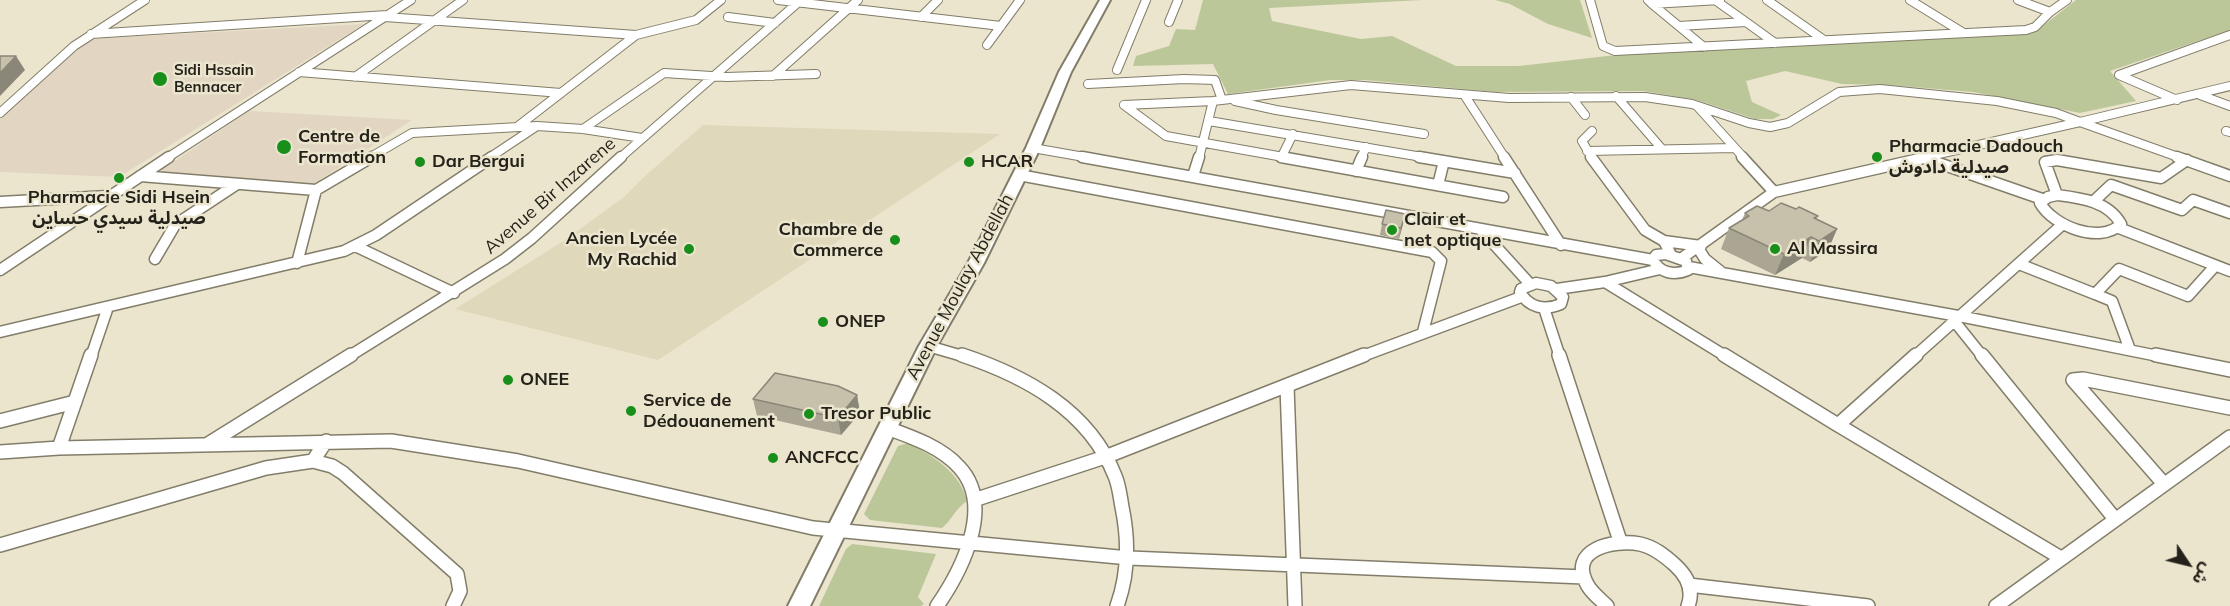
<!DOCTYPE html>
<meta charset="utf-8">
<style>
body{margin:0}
#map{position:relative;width:2230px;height:606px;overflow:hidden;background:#ebe5ce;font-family:Mulish,"Noto Sans Arabic",sans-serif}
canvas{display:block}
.north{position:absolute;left:2158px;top:534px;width:60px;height:60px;-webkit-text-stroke:4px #ebe5ce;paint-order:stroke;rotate:125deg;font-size:16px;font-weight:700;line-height:24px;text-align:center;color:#24221a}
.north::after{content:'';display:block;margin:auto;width:21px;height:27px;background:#24221a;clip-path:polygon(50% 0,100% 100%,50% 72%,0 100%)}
</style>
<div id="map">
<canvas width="2230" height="606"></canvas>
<div class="north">ش</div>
</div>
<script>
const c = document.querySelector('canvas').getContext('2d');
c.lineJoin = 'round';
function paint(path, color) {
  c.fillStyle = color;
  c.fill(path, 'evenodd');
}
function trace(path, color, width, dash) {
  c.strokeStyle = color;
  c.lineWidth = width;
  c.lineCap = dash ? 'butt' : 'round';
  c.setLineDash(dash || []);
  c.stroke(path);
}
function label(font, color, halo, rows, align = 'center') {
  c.font = font + ' Mulish,"Noto Sans Arabic",sans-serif';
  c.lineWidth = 5;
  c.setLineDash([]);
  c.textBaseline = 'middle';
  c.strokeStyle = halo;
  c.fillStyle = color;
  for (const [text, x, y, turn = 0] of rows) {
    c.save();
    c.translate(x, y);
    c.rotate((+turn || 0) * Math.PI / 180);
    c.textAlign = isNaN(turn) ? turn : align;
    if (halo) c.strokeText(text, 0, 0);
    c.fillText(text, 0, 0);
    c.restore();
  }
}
paint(new Path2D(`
 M703,125L1000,134L658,360L455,309L562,242L624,197L644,177Z`), '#e0d8ba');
paint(new Path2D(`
 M364,24L119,177L0,172V119L88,39Z
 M249,111L412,120L310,186L157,173Z`), '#e2d5c2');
paint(new Path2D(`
 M1203,0H1422L1269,8L1272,21L1361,39L1392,36L1456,66H1519L1616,55L2035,32L2076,0H2230V30L2110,71L2136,101L2080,113L1973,92L1889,85L1842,84L1785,71L1746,81L1752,102L1781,115L1773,119H1755L1697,100L1643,91L1495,92L1365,80H1330L1228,94L1213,64L1133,66L1136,56L1169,46L1176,29L1195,30Z
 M1495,0H1580L1592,38L1548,24L1510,4Z
 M908,443C933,456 960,472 967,501C953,511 953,519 942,528L870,520L864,514L898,446Z
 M852,544L936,554L918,597L924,604L921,606H819L846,549Z`), '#bbc799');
const minorFar2 = new Path2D(`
 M778,0L1001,26
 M1590,0L1603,46L1615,51L2026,30L2035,27L2050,12
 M1648,0L1652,4L1720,0
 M1715,0L1746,22
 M1767,0L1824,40
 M1910,0L1962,32
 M2018,0L2050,12L2067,0
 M1652,4L1704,47
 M385,17L636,35L696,20L721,0
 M728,17L775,23
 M921,17L938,0
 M1169,22L1178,0
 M1679,26L1746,22L1775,43
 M91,34L387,15
 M987,45L1020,0
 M1117,70L1146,0
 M299,72L561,93
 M773,76L858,0
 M355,77L463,0
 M1088,84L1184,79L1215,80L1222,100
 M2200,95L2230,106
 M1465,96L1505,158
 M1616,96L1662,149
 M1571,97L1585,115
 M2177,100L2119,75L2230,35
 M1235,101L1276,110L1424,134
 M1124,105L1166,136L1289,158
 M1124,105L1213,101
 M1697,106L1744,158
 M0,113L74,46L145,0
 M1209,121L1428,158
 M517,127L636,35
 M583,129L664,73L727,77L816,74
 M1592,131L1582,141L1592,158
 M2226,131L2230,132
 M1033,148L1090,158
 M1587,151L1734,148
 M167,158L411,0
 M369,158L412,133L537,126
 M489,158L537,126L583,129L642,138
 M620,158L801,0
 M1199,158L1213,101L1351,85L1509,98L1645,97L1692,104L1749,123L1770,127L1788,123L1839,92L1880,89L1997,101L2056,113L2080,122L2230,86
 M1281,158L1293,134
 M1361,158L1366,147
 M1921,158L2080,122L2181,158`);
const minorFar1 = new Path2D(`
 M1082,157L1653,260
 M1281,157L1503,197
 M1419,157L1515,173
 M1504,157L1561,245
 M1591,157L1645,230L1664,241L1671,255
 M1742,157L1774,192
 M2177,157L2230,176
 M1924,158L2042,199
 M1356,171L1362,157
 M1019,175L1432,252L1441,261L1423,332
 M140,176L316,190L372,157
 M1193,176L1199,157
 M1438,185L1444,161
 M2057,195C2081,198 2108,201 2121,224C2100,245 2053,226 2040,203L2048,197Z
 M2057,195L2045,162L2057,160L2161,178L2187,160
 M0,202L108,196
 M2093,202L2111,185L2182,210L2193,200L2230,213
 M2119,228L2230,271
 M1481,230L1530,284
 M1664,241L1701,246
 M355,246L454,293
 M1698,248L1705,259L1720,271
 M1666,254L1686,261L1688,270C1674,276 1660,273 1653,260L1656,255Z
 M1682,258L1774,192L1928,157
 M155,259L175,225L237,184
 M297,263L316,190
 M2019,264L2095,294
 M1689,267L1969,318L2163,357
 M0,270L169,157
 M1605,282L1727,357
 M1536,283L1551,286L1563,297L1561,304C1545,311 1529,308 1520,292L1521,289Z
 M1557,289L1605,282L1660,269
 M1544,308L1560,357
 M1955,322L1983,357
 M0,332L344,251L376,235L492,157
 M928,346L966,357
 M2130,350L2112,301L2095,294L2119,269L2188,296L2215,266
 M91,357L108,307
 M348,357L505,259L532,238L621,157
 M1360,357L1521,297
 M1914,357L2063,224`);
const minor = new Path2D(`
 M962,355C1025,376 1089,410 1115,476C1119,485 1120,496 1122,507C1129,541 1129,573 1117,606
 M1559,355L1620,541
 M1724,355L1838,425
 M1916,355L1838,425L2061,558
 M1982,355L2115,519
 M2156,355L2230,370
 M1287,386L1295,606
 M0,421L75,402
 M887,428C912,437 941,447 959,467C995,505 962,570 937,606
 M326,441L313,461L332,466L343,473L457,574L460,591L453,606
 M208,444L351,355
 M59,448L91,355
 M0,452L59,448L391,441L518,461L813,528L1129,558L1584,577
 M2164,484L2073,380L2083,379L2230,408
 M977,499L1105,457L1364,355
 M0,545L266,468L313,461
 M1689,585L1868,606
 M1607,606C1601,600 1592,593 1588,586C1566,549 1614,539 1640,544C1654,547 1665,556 1675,565C1687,576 1694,590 1688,606
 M1996,606L2230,437`);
const primary = new Path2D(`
 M1100,0H1110L1071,72L1040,148L984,263L937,346L810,606H788L919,346L968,263L1026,148L1059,72Z`);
trace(minorFar2, '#827d69', 10);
trace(minorFar1, '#827d69', 13);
trace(minor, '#827d69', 16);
trace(primary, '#827d69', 4);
trace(minorFar2, '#fff', 8);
trace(minorFar1, '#fff', 10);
trace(minor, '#fff', 13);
paint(primary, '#fff');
paint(new Path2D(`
 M1796,209L1818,216L1816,219L1837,229L1828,250L1810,262L1802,258L1775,275L1721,249L1729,228L1742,220L1745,213Z
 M1405,214L1403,224L1399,239L1380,235L1382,224Z
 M857,395L860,413L841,435L757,416L753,399Z`), '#aba693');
paint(new Path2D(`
 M16,56L25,70L0,96V73Z
 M1405,214L1403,224L1399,239L1401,228Z
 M1837,229L1828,250L1810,262L1819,241Z
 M1811,237L1802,258L1775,275L1784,254Z
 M857,395L860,413L841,435L838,418Z`), '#8b8778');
const building = new Path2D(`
 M0,56H16L0,73Z
 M1781,203L1796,209L1799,207L1818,216L1814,218L1837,229L1819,241L1811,237L1784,254L1729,228L1749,216L1745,213L1757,206L1769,211Z
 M1386,210L1405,214L1401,228L1382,224Z
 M775,373L838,386L857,395L838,418L753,399Z`);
paint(building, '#c7c1ab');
trace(building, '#8b8778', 1.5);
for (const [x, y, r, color] of [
 [160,79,8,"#188f1a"],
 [284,147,8,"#188f1a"],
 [1877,157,6,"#188f1a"],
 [420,162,6,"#188f1a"],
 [969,162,6,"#188f1a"],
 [119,178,6,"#188f1a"],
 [1392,230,6,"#188f1a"],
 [895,240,6,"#188f1a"],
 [689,249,6,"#188f1a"],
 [1775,249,6,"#188f1a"],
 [823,322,6,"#188f1a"],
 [508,380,6,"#188f1a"],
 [631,411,6,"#188f1a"],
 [809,414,6,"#188f1a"],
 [773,458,6,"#188f1a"]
]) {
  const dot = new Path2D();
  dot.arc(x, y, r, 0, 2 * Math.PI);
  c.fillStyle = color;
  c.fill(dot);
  trace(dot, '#ebe5ce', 2);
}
label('bold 15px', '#24221a', '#ebe5ce', [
 ["Sidi Hssain",174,70],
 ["Bennacer",174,87]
], 'left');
label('bold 18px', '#24221a', '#ebe5ce', [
 ["Centre de",298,137],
 ["Formation",298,158],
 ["Pharmacie Dadouch",1889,147],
 ["صيدلية دادوش",1889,168],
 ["Dar Bergui",432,162],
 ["HCAR",981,162],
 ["Pharmacie Sidi Hsein",119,198,"center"],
 ["صيدلية سيدي حساين",119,219,"center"],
 ["Clair et",1404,220],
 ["net optique",1404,241],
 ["Chambre de",883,230,"right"],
 ["Commerce",883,251,"right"],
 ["Ancien Lycée",677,239,"right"],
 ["My Rachid",677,260,"right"],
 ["Al Massira",1787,249],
 ["ONEP",835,322],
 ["ONEE",520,380],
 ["Service de",643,401],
 ["Dédouanement",643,422],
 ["Tresor Public",821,414],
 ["ANCFCC",785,458]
], 'left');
label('18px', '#24221a', '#ebe5ce', [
 ["Avenue Bir Inzarene",550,196,-41],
 ["Avenue Moulay Abdellah",960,287,-62]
]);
</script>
